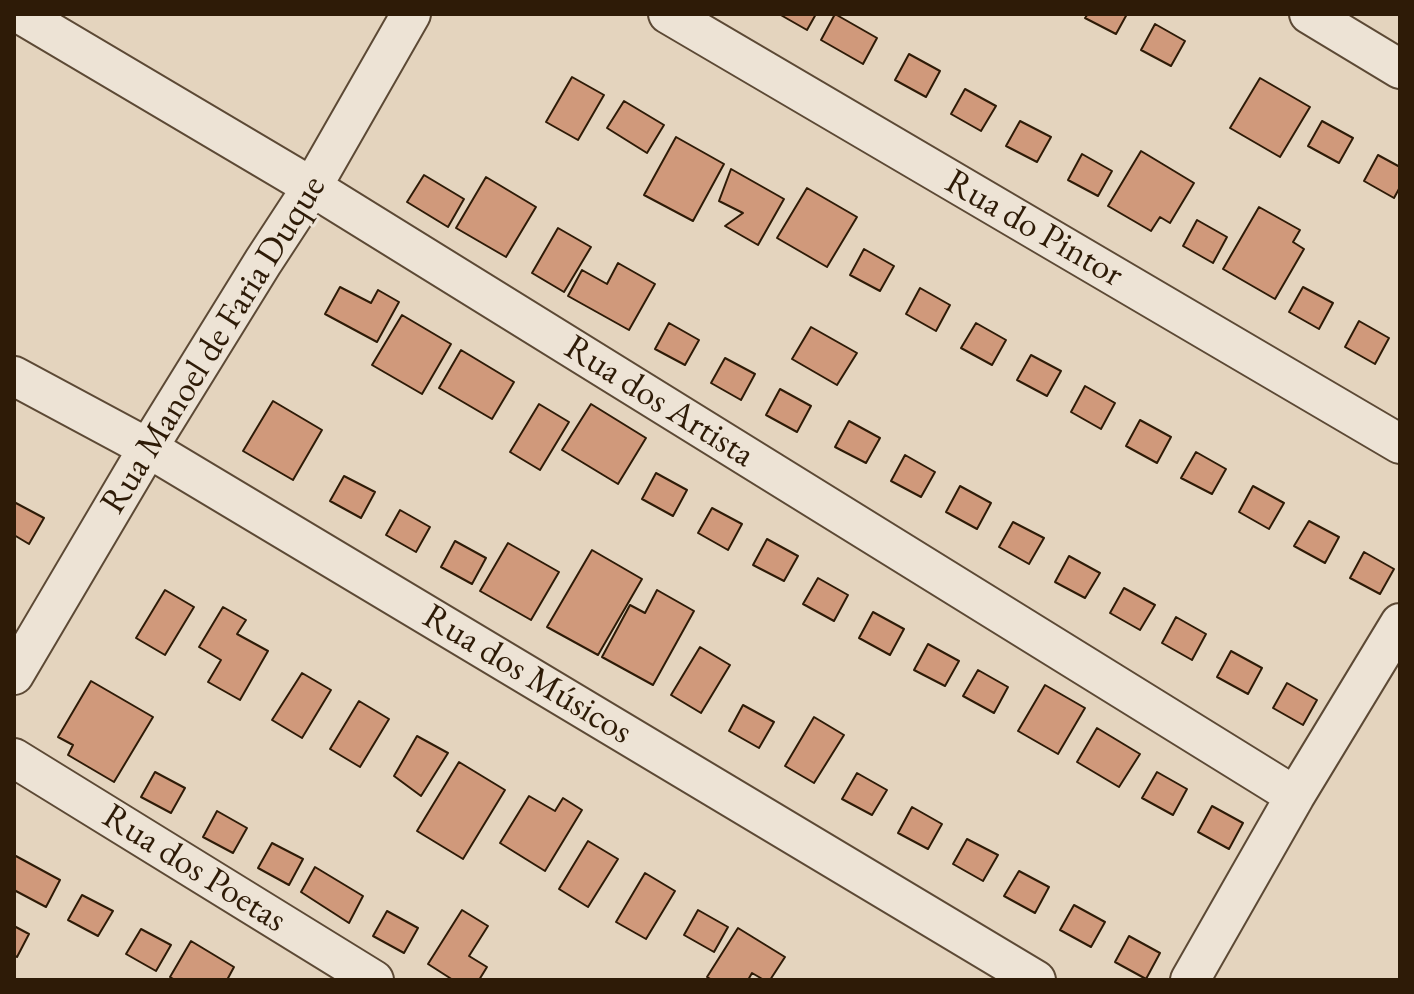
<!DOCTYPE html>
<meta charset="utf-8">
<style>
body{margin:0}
#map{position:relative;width:1414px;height:994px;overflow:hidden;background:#e4d4be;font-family:"EB Garamond",serif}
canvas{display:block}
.frame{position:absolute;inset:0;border:16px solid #2e1b07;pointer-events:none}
</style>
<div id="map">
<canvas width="1414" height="994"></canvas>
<div class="frame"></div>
</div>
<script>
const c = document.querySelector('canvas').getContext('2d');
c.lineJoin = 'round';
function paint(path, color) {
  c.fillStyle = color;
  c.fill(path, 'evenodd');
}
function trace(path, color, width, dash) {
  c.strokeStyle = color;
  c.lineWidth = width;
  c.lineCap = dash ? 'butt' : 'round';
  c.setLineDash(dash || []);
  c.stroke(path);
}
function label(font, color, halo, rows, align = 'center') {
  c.font = font + ' "EB Garamond",serif';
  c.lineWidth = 6;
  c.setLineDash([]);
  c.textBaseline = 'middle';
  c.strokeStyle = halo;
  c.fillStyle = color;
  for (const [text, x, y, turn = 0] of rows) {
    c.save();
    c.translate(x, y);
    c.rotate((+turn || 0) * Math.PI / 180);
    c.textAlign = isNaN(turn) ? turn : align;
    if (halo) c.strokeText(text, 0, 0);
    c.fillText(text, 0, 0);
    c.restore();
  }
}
const building = new Path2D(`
 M779,14H816L807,30Z
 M835,14L877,38L863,64L821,40Z
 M1088,14H1127L1116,34L1085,18Z
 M1155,24L1185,41L1171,66L1141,50Z
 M909,54L940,71L926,97L895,80Z
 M572,77L604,95L578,140L546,122Z
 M1260,78L1310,107L1280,157L1230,128Z
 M965,89L996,106L981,131L951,114Z
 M624,101L664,125L647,153L607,128Z
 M1020,121L1051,137L1037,162L1006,146Z
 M1322,121L1353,138L1339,163L1308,146Z
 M676,137L724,164L693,221L644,195Z
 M1141,151L1194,183L1170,223L1160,217L1151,231L1108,206Z
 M1082,154L1112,171L1098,196L1068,180Z
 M1378,155L1400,167V187L1394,198L1364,181Z
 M731,169L784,199L758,245L725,226L743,213L719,201Z
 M424,175L464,199L448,227L407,202Z
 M486,177L536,207L506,257L456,228Z
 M807,188L857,217L827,267L777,238Z
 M1259,207L1300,230L1293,242L1304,249L1275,299L1223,269Z
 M1197,220L1227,237L1213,263L1183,246Z
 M558,228L591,247L564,292L532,273Z
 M864,249L894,266L880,291L850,275Z
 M618,263L655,284L629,330L568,296L582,270L607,284Z
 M340,287L371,303L378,290L399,302L377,342L325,314Z
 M1303,287L1333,303L1319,329L1289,312Z
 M920,288L950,305L936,331L906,314Z
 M402,315L451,344L422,394L372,365Z
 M1359,321L1389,338L1375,364L1345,347Z
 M669,323L699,340L685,365L655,349Z
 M976,323L1006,340L992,365L961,348Z
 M811,327L857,353L837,385L792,359Z
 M461,350L514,382L492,419L439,388Z
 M1031,355L1061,371L1047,396L1017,380Z
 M725,358L755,374L741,400L711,383Z
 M1085,386L1115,403L1101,429L1071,412Z
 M780,389L811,406L797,432L766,415Z
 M273,401L322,430L293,480L243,451Z
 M539,404L569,422L540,470L510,452Z
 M591,404L646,438L618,484L562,450Z
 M1140,420L1171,437L1157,463L1126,446Z
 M849,421L880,438L866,463L835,447Z
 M1196,452L1226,469L1212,494L1181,478Z
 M905,455L935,472L921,497L891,481Z
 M656,473L687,490L673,516L642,499Z
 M344,476L375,492L361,518L330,501Z
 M960,486L991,503L977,529L946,512Z
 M1253,486L1284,503L1269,529L1239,512Z
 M14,502L44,518L29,544L14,535Z
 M712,508L742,524L728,550L698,533Z
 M400,510L430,527L416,552L386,535Z
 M1309,521L1339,537L1325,563L1294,546Z
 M1013,522L1044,538L1029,564L999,547Z
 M767,539L798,556L784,581L753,565Z
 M455,541L486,558L472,584L441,567Z
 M508,543L559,572L531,620L480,591Z
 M592,550L642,579L598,655L547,627Z
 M1364,552L1394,569L1380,594L1350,578Z
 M1069,556L1100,573L1085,598L1055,582Z
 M818,578L848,595L834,621L803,604Z
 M1124,588L1155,605L1140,630L1110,613Z
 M165,590L194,607L165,655L136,638Z
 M657,590L694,611L653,685L602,657L630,605L645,613Z
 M223,607L246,620L237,634L268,651L240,700L208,682L221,660L199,647Z
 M873,612L904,629L890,655L859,638Z
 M1176,617L1206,634L1192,660L1162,643Z
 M928,644L959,661L945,686L914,670Z
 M700,647L730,665L701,713L671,695Z
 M1231,651L1262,668L1248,694L1217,677Z
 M978,670L1008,687L994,713L963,696Z
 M302,673L331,690L302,738L272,720Z
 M91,681L153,717L114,782L68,755L73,745L58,737Z
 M1287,683L1317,700L1303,725L1273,708Z
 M1045,685L1085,708L1058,754L1018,731Z
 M359,701L389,719L360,767L330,749Z
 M743,705L774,722L759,748L729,731Z
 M814,717L844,735L814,783L785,766Z
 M1097,728L1140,754L1119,787L1077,762Z
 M417,736L448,753L421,796L394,776Z
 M459,762L505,790L463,859L417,831Z
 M155,772L185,788L171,813L141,797Z
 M1157,772L1187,789L1173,815L1142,798Z
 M857,773L887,790L872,815L842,799Z
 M529,796L555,811L563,798L582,810L545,871L500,843Z
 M1212,806L1243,823L1229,849L1198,832Z
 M912,807L942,824L928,849L898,833Z
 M217,811L247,828L233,853L203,837Z
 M967,839L998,855L983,881L953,864Z
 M588,841L618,859L588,907L559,889Z
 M272,843L303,859L289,885L258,868Z
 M14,855L60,880L46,907L14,890Z
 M315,867L363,896L349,923L301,892Z
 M1019,871L1049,887L1035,913L1004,896Z
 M645,873L675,891L646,939L616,922Z
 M82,895L113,911L98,936L68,920Z
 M1074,905L1105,922L1091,947L1060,930Z
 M462,910L488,926L469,956L487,967L479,980H453L428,964Z
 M698,910L728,927L714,952L684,935Z
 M387,911L418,928L404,953L373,936Z
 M14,926L29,934L17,957L14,955Z
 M738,928L785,957L770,980H764L752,973L748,980H712L707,977Z
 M141,929L171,945L156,971L126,954Z
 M1129,936L1160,953L1146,979L1115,962Z
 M191,941L234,967L227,980H175L170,977Z`);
paint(building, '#d0997b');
trace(building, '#2e1b07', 2);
const street = new Path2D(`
 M20,14L312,187L1295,796
 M668,14L1400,444
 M1309,14L1400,69
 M14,376L148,448L1036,980
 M14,675L148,448L263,262L312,187L411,14
 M14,758L374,980
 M1190,980L1295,796L1400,623`);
trace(street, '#5c4935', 42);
trace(street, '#ede3d5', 38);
label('36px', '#2e1b07', '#ede3d5', [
 ["Rua do Pintor",1034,229,30],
 ["Rua Manoel de Faria Duque",214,345,-58],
 ["Rua dos Artista",659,402,32],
 ["Rua dos Músicos",527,675,31],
 ["Rua dos Poetas",194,869,32]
]);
</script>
